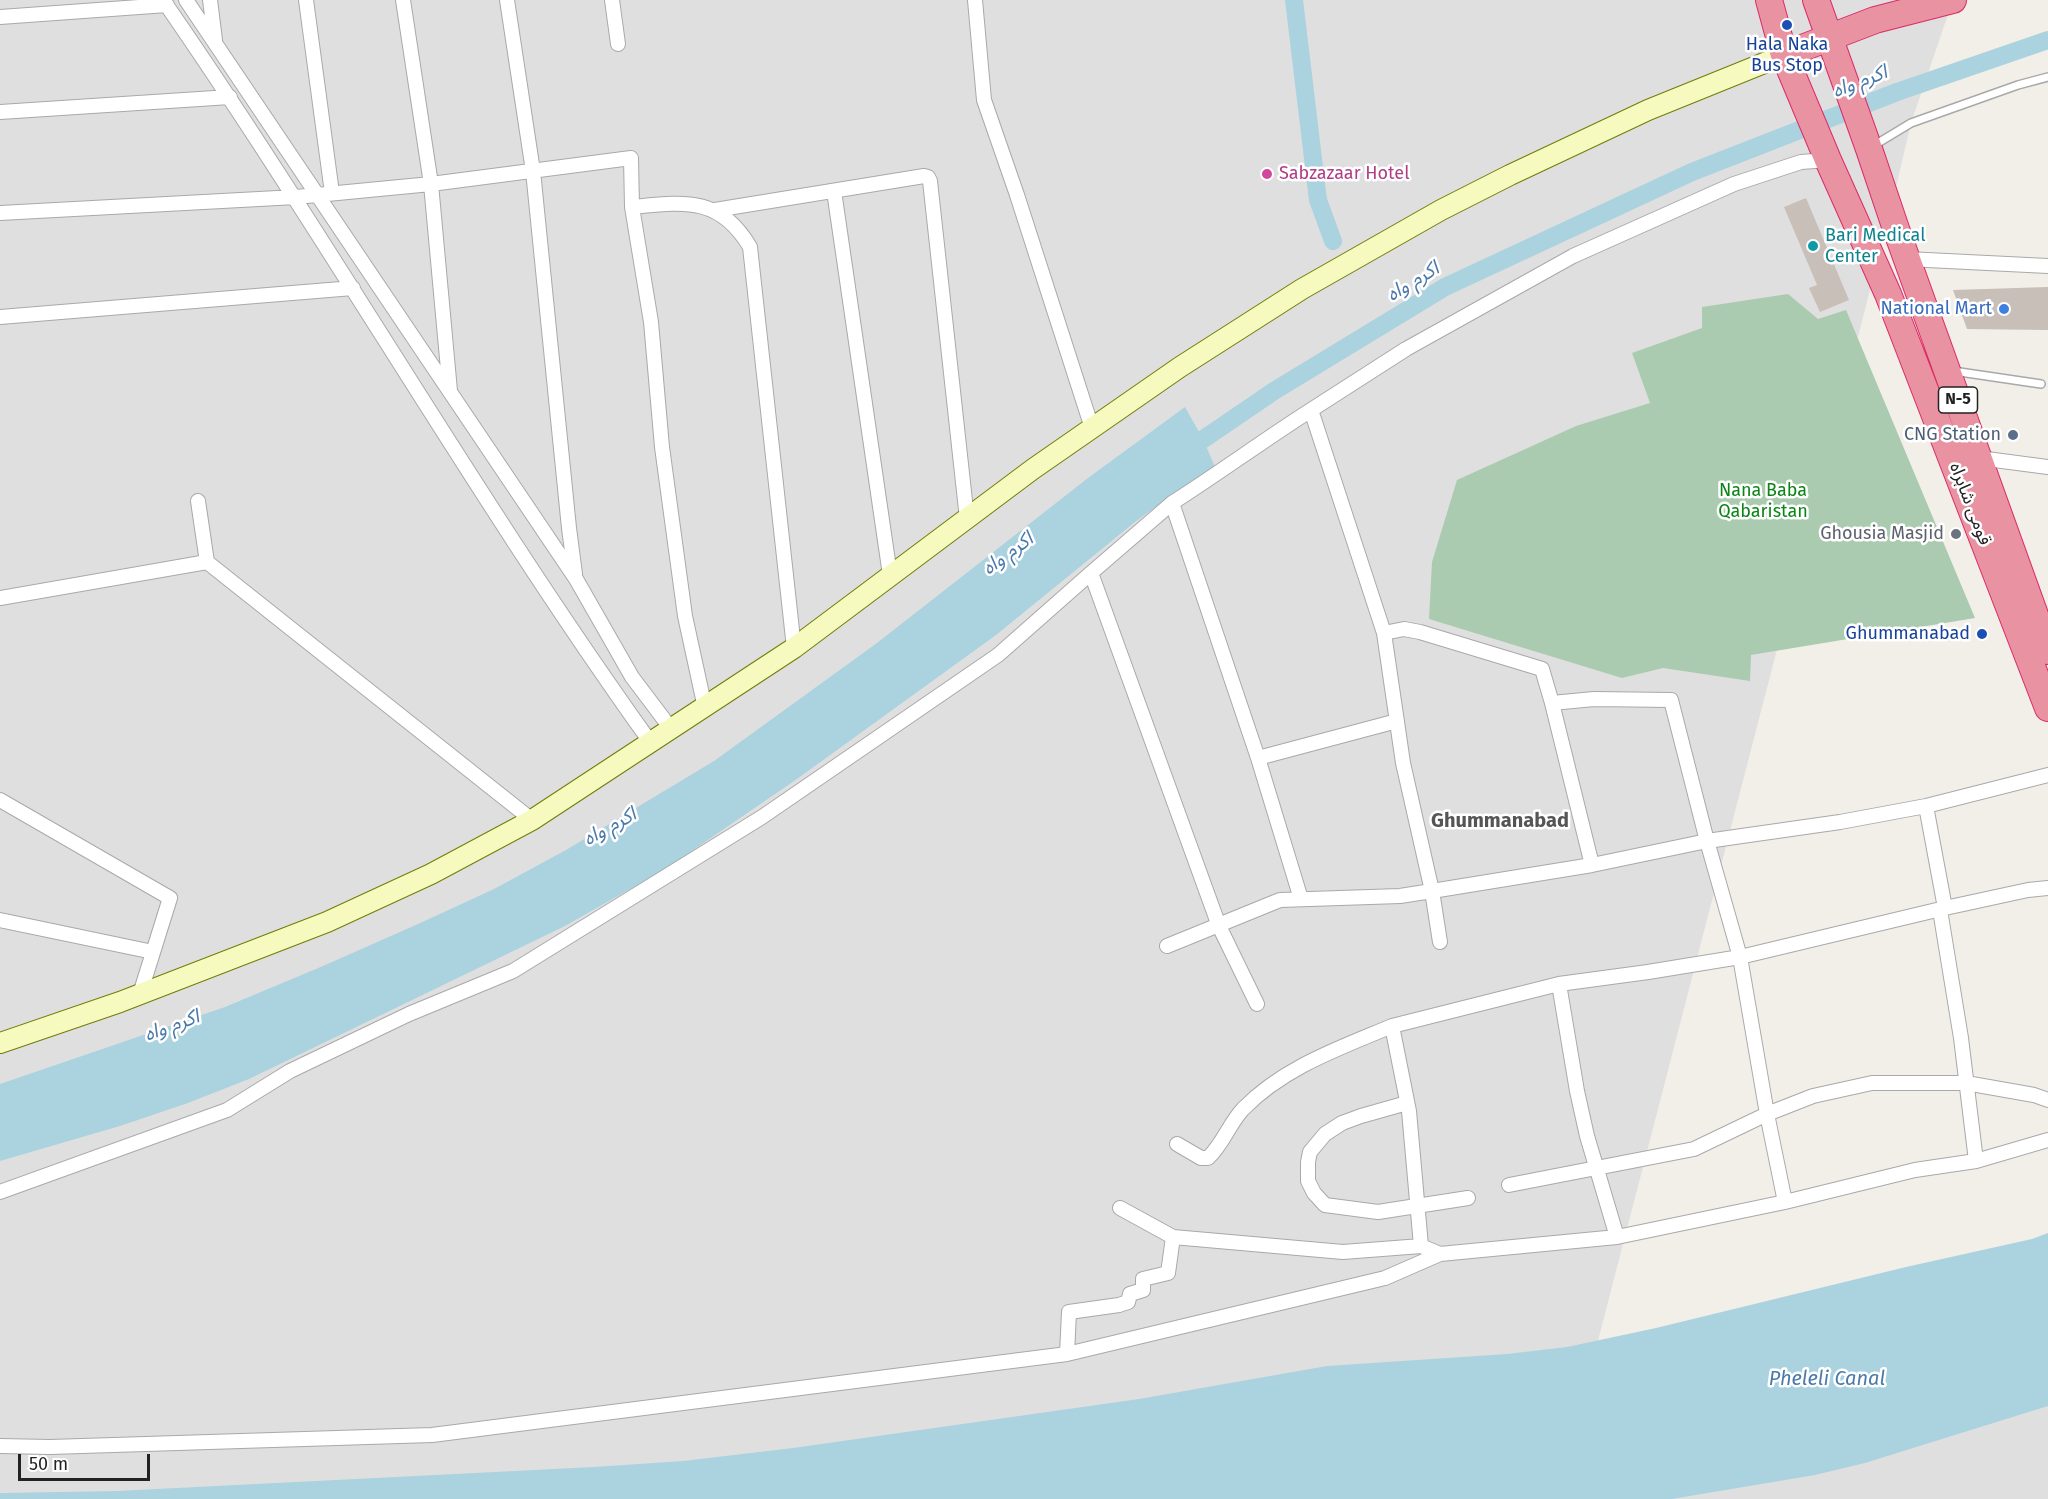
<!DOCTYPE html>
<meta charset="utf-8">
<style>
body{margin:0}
#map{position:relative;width:2048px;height:1499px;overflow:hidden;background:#f2efe9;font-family:"Fira Sans",sans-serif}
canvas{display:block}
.scale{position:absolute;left:18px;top:1454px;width:132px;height:27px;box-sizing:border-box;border:3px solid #222;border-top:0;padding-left:8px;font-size:18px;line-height:21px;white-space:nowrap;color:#222;-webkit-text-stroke:4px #fff;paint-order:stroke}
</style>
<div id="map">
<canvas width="2048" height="1499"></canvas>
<div class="scale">50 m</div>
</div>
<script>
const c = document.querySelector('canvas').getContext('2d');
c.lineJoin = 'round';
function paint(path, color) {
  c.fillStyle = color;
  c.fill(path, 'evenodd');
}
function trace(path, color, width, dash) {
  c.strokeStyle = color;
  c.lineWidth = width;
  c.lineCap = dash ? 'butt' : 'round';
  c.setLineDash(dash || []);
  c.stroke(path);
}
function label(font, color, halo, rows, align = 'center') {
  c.font = font + ' "Fira Sans","Noto Sans Arabic",sans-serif';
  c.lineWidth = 5;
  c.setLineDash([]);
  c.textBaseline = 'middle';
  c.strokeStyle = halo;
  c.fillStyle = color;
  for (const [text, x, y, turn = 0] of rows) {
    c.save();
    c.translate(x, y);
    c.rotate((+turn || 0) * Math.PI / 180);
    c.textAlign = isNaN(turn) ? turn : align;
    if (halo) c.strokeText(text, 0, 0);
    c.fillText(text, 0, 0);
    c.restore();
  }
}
paint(new Path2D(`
 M0,0H1953L1911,123L1890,213L1557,1499H0Z
 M2048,1350V1499H1668Z`), '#e0dfdf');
paint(new Path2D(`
 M1788,294L1818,319L1846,310L1975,618L1751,655L1750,681L1663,668L1622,678L1429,619L1432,562L1457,480L1576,426L1650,403L1632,353L1702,328V307Z`), '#aacbaf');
paint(new Path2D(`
 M1185,407L1203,439L1215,467L1184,486L1135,522L996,635L797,779L667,868L565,926L249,1079L188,1103L120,1126L0,1161V1084L225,1007L323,966L418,924L494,889L566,850L714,761L877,643L1088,478Z
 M2048,1233V1406L1865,1463L1815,1475L1672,1499H0V1493L117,1491L594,1467L683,1461L793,1448L1139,1399L1327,1366L1507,1354L1567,1347L1656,1328L1906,1267L2032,1239Z`), '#aad3df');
trace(new Path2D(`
 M1294,0L1318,200L1333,241
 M1183,453L1274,391L1445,287L1692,172L1897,92L2048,40`), '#aad3df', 18);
paint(new Path2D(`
 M1806,198L1849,300L1820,312L1809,288L1817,285L1784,207Z
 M2048,287V330L1967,329L1953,290Z`), '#c7bfb8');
const lane = new Path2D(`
 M1873,146L1911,123L2018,85L2048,77
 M1953,371L2041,384`);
const street = new Path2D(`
 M163,0C332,244 478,502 651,743
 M186,0L576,579L632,677L672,730
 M210,0L215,40
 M306,0L332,193
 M403,0L431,184L450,391
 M507,0L533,171L569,528L575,574
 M612,0L618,44
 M975,0L984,100L1017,195L1092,428
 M0,17L167,5
 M0,112L230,97
 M834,191L890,575
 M632,207C684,202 720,196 750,247L794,648
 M715,210L924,176L928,177L930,181L967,519
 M0,213L296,197L431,184L631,158L632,207L651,322L662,447L685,616L705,708
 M1907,259L2048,266
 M0,317L353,288
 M1979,458L2048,467
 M198,501L207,562L532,820
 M1172,503L1091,573L1219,926L1257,1004
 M0,598L207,562
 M1384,633L1404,629L1420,632L1542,669L1552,703
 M1258,758L1397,721
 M0,800L170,898L140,994
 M1926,806L1945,908
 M1592,865L1552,703L1594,699L1671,700L1707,841L1740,957L1767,1114L1785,1202
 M1301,899L1258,758L1172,503C1219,473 1264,440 1311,410
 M1940,910L1961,1038L1976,1161
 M0,920L153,952
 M1440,942L1432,891L1403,763L1384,633L1311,410L1406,349L1573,256L1734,184L1801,162L1828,160
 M1167,946L1280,900L1400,896L1432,891L1592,865L1707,841L1840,822L1926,806L2048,775
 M1559,984L1577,1091L1587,1136L1617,1237
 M1407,1103L1361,1116L1342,1123L1325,1134L1310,1152L1308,1162V1181L1314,1193L1325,1205L1378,1212L1468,1198
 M1177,1144L1201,1158H1208C1223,1144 1229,1124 1243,1109C1284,1067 1340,1048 1392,1026
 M1509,1185L1694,1149L1767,1114L1813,1096L1872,1083H1966L2034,1095L2048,1100
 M0,1192L227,1110L290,1071L409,1014L513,971L762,817L998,655L1091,573
 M1120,1208L1173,1237L1343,1252L1421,1246L1440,1254L1617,1237L1785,1202L1915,1170L1976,1161L2048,1140
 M1421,1246L1409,1111L1392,1026L1559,984L1648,972L1740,957L1945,908L2028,890L2048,888
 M1067,1354L1069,1312L1119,1305L1128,1302L1130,1294L1143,1290V1279L1168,1273L1173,1237
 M0,1446L50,1447L432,1435L1067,1354L1385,1278L1440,1254`);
const secondary = new Path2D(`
 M0,1043L120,1002L327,922L431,874L532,820L794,648L1033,469L1180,367L1302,289L1441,210L1510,175L1648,110L1784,55`);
const highway = new Path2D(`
 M1769,0L1784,55L1828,160L1888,294L2048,708
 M1816,0L1869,149L1896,229L2048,651
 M1784,55L1875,20L1953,0`);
trace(lane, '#a9a9a9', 10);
trace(street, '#a9a9a9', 16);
trace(secondary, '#707d05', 22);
trace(highway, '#dc2a67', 28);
trace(lane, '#fff', 7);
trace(street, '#fff', 14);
trace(secondary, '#f7fabf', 20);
trace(highway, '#e892a2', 26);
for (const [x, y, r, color] of [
 [1787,25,6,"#1a4fb4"],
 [1267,174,6,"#d1479c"],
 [1813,246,6,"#0f9aa8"],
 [2004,309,6,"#3f7fe0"],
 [2013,435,6,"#5c6f8a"],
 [1956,534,6,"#6b7280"],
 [1982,634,6,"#1a4fb4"]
]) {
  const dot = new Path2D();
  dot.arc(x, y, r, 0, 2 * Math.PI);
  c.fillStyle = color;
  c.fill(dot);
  trace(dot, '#fff', 2);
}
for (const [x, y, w] of [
 [1958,400,39]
]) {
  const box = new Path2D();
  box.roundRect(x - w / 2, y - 13, w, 26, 4.5);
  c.fillStyle = '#fff';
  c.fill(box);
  trace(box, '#222', 1.5);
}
label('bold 16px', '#222', null, [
 ["N-5",1958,400]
]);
label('18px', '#164399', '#fff', [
 ["Hala Naka",1787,45],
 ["Bus Stop",1787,66],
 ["Ghummanabad",1970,634,"right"]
]);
label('18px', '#b23c85', '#fff', [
 ["Sabzazaar Hotel",1279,174]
], 'left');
label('18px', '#0d838f', '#fff', [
 ["Bari Medical",1825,236],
 ["Center",1825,257]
], 'left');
label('18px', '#366cbe', '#fff', [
 ["National Mart",1992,309]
], 'right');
label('18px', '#4e5e75', '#fff', [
 ["CNG Station",2001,435]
], 'right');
label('18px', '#0c8416', '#fff', [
 ["Nana Baba",1763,491],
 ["Qabaristan",1763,512]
]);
label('18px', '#222', '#fff', [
 ["قومی شاہراہ",1970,504,69]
]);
label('18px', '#5b616d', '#fff', [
 ["Ghousia Masjid",1944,534]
], 'right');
label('italic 20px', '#4a7aab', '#fff', [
 ["اکرم واہ",1860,82,-21],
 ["اکرم واہ",1413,282,-31],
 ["اکرم واہ",1008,554,-36],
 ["اکرم واہ",610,827,-29],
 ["اکرم واہ",172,1026,-20],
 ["Pheleli Canal",1827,1379]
]);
label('bold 20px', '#555', '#fff', [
 ["Ghummanabad",1500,821]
]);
</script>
